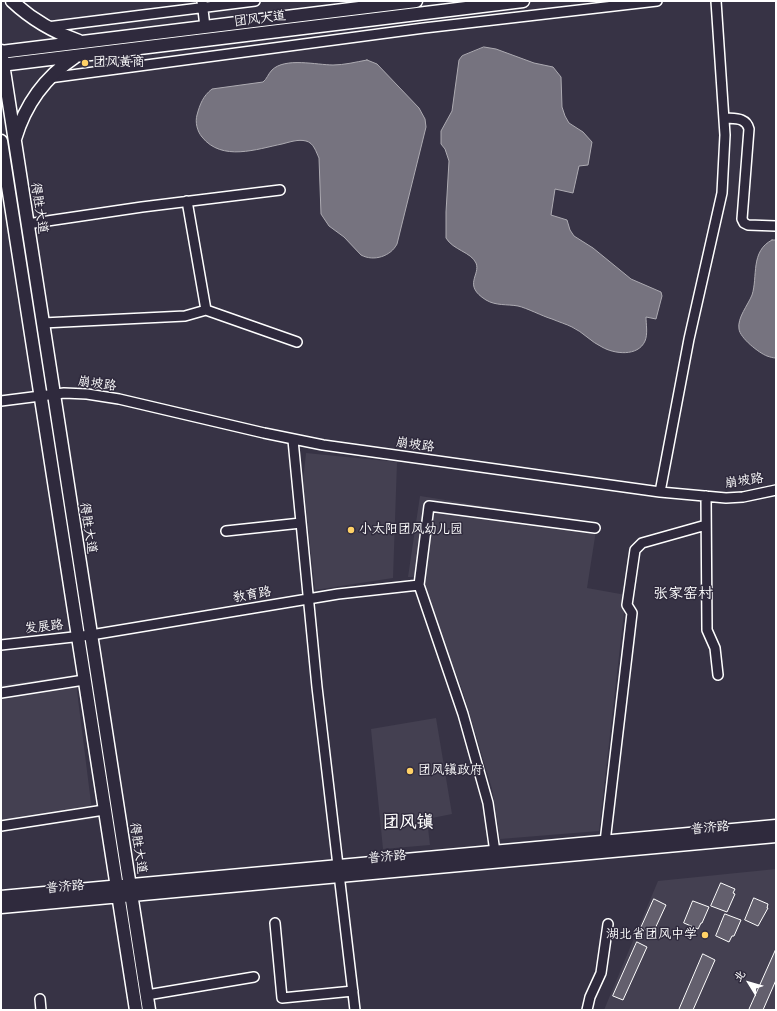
<!DOCTYPE html>
<meta charset="utf-8">
<style>
body{margin:0}
#map{position:relative;width:777px;height:1011px;overflow:hidden;background:#373345;font-family:"Patrick Hand","LXGW WenKai TC",sans-serif}
canvas{display:block}
.frame{position:absolute;inset:0;border:2px solid #fff;pointer-events:none}
.north{position:absolute;left:729px;top:963px;width:40px;height:40px;-webkit-text-stroke:3px #2f2a3d;paint-order:stroke;rotate:307deg;font-size:11px;font-weight:700;line-height:16px;text-align:center;color:#fff}
.north::after{content:'';display:block;margin:auto;width:14px;height:18px;background:#fff;clip-path:polygon(50% 0,100% 100%,50% 72%,0 100%)}
</style>
<div id="map">
<canvas width="777" height="1011"></canvas>
<div class="frame"></div>
<div class="north">北</div>
</div>
<script>
const c = document.querySelector('canvas').getContext('2d');
c.lineJoin = 'round';
function paint(path, color) {
  c.fillStyle = color;
  c.fill(path, 'evenodd');
}
function trace(path, color, width, dash) {
  c.strokeStyle = color;
  c.lineWidth = width;
  c.lineCap = dash ? 'butt' : 'round';
  c.setLineDash(dash || []);
  c.stroke(path);
}
function label(font, color, halo, rows, align = 'center') {
  c.font = font + ' "Patrick Hand","LXGW WenKai TC",sans-serif';
  c.lineWidth = 3;
  c.setLineDash([]);
  c.textBaseline = 'middle';
  c.strokeStyle = halo;
  c.fillStyle = color;
  for (const [text, x, y, turn = 0] of rows) {
    c.save();
    c.translate(x, y);
    c.rotate((+turn || 0) * Math.PI / 180);
    c.textAlign = isNaN(turn) ? turn : align;
    if (halo) c.strokeText(text, 0, 0);
    c.fillText(text, 0, 0);
    c.restore();
  }
}
paint(new Path2D(`
 M306,453L397,462L393,578L315,590L303,482Z
 M420,496L597,524L587,588L626,595L599,831L500,839L492,789L463,692L423,588V577H408Z
 M75,675L93,819L1,831V685Z
 M436,718L452,814L427,819L430,845L383,849L371,729Z
 M776,869V1010H604L658,881Z`), '#444051');
const water = new Path2D(`
 M484,47L496,49L534,63L553,67L561,77L562,107L565,116L569,123L583,132L592,142L588,165L579,166L573,193L555,189L551,215L567,220L570,230L574,236L593,248L631,279L661,292L662,296L656,319L646,317C646,324 648,334 645,341C638,357 614,354 602,347C591,342 583,332 572,327C566,324 559,322 552,319C542,316 527,308 518,306C507,304 496,306 486,300C462,285 481,275 476,263C471,252 453,250 446,238V212L449,161L445,149L441,144V131L452,111L459,60L462,56Z
 M367,60L377,64L419,108L425,119L426,127L397,244C391,256 374,262 361,255L344,237L329,226L321,214L319,158C316,152 314,143 306,141C298,139 290,142 282,144C257,149 222,162 202,137C197,131 195,122 197,115C200,104 203,96 212,89L263,82C267,79 268,74 272,70C285,57 317,65 333,65C344,65 356,62 367,60Z
 M772,240H776V358C773,358 770,357 767,356C759,353 740,338 739,329C737,318 748,305 752,295C758,277 750,251 772,240Z`);
paint(water, '#76737f');
trace(water, '#adabb2', 1);
const building = new Path2D(`
 M721,883L735,889L733,893L735,894L727,912L711,906Z
 M754,898L768,904L767,908H768L758,926L745,920Z
 M654,899L666,905L653,933L641,928Z
 M693,901L709,907L702,923H701L698,929L684,923Z
 M725,914L741,920L734,936H732L729,942L716,936Z
 M637,942L647,947L623,1000L613,996Z
 M776,949V980L763,1010H749Z
 M703,954L715,960L693,1010H679Z`);
paint(building, '#635f6d');
trace(building, '#fff', 1);
const minor = new Path2D(`
 M202,1L205,27
 M47,27L255,1
 M49,78L424,28L657,1
 M724,118C735,119 746,117 749,129L742,219L744,223L748,225L776,226
 M187,201L206,310
 M27,224L142,207L280,190
 M43,323L185,316L206,310L297,342
 M1,401L64,393L87,394L119,399L264,433L323,445L660,492L726,498L743,497L776,490
 M293,440L317,687L355,1010
 M660,492L689,339L722,193L725,135L716,1
 M706,496L707,630L715,648L718,675
 M226,531L301,523
 M1,645L91,635L338,594L419,585
 M1,693L84,680
 M1,826L104,810
 M605,842L632,613L627,605L635,550L642,543L706,525
 M495,852L488,803L463,714L419,585L429,506L595,528
 M275,923L282,998L353,991
 M147,995L254,977
 M40,999L41,1010
 M587,1010L590,997L601,973L608,924`);
const major = new Path2D(`
 M12,1C31,19 53,32 79,41
 M1,51L149,1010
 M1,52L416,1
 M1,65L523,1
 M15,139C25,105 45,77 75,57
 M1,141L136,1010
 M1,897L776,826
 M1,907L776,836`);
trace(minor, '#fff', 12);
trace(major, '#fff', 15);
trace(minor, '#2f2a3d', 9);
trace(major, '#2f2a3d', 12);
for (const [x, y, r, color] of [
 [85,63,4,"#ffd166"],
 [351,530,4,"#ffd166"],
 [410,771,4,"#ffd166"],
 [705,935,4,"#ffd166"]
]) {
  const dot = new Path2D();
  dot.arc(x, y, r, 0, 2 * Math.PI);
  c.fillStyle = color;
  c.fill(dot);
  trace(dot, '#2f2a3d', 1.5);
}
label('13px', '#fff', '#2f2a3d', [
 ["团风大道",260,19,-7],
 ["得胜大道",39,208,81],
 ["崩坡路",97,384,8],
 ["崩坡路",415,445,8],
 ["崩坡路",744,481,-8],
 ["得胜大道",88,528,81],
 ["教育路",252,595,-10],
 ["发展路",44,627,-6],
 ["普济路",710,828,-5],
 ["得胜大道",138,848,81],
 ["普济路",387,857,-5],
 ["普济路",65,887,-5]
]);
label('13px', '#fff', '#2f2a3d', [
 ["团风黄商",93,63],
 ["小太阳团风幼儿园",359,530],
 ["团风镇政府",418,771],
 ["湖北省团风中学",697,935,"right"]
], 'left');
label('15px', '#fff', '#2f2a3d', [
 ["张家窑村",683,594]
]);
label('bold 17px', '#fff', '#2f2a3d', [
 ["团风镇",408,822]
]);
</script>
